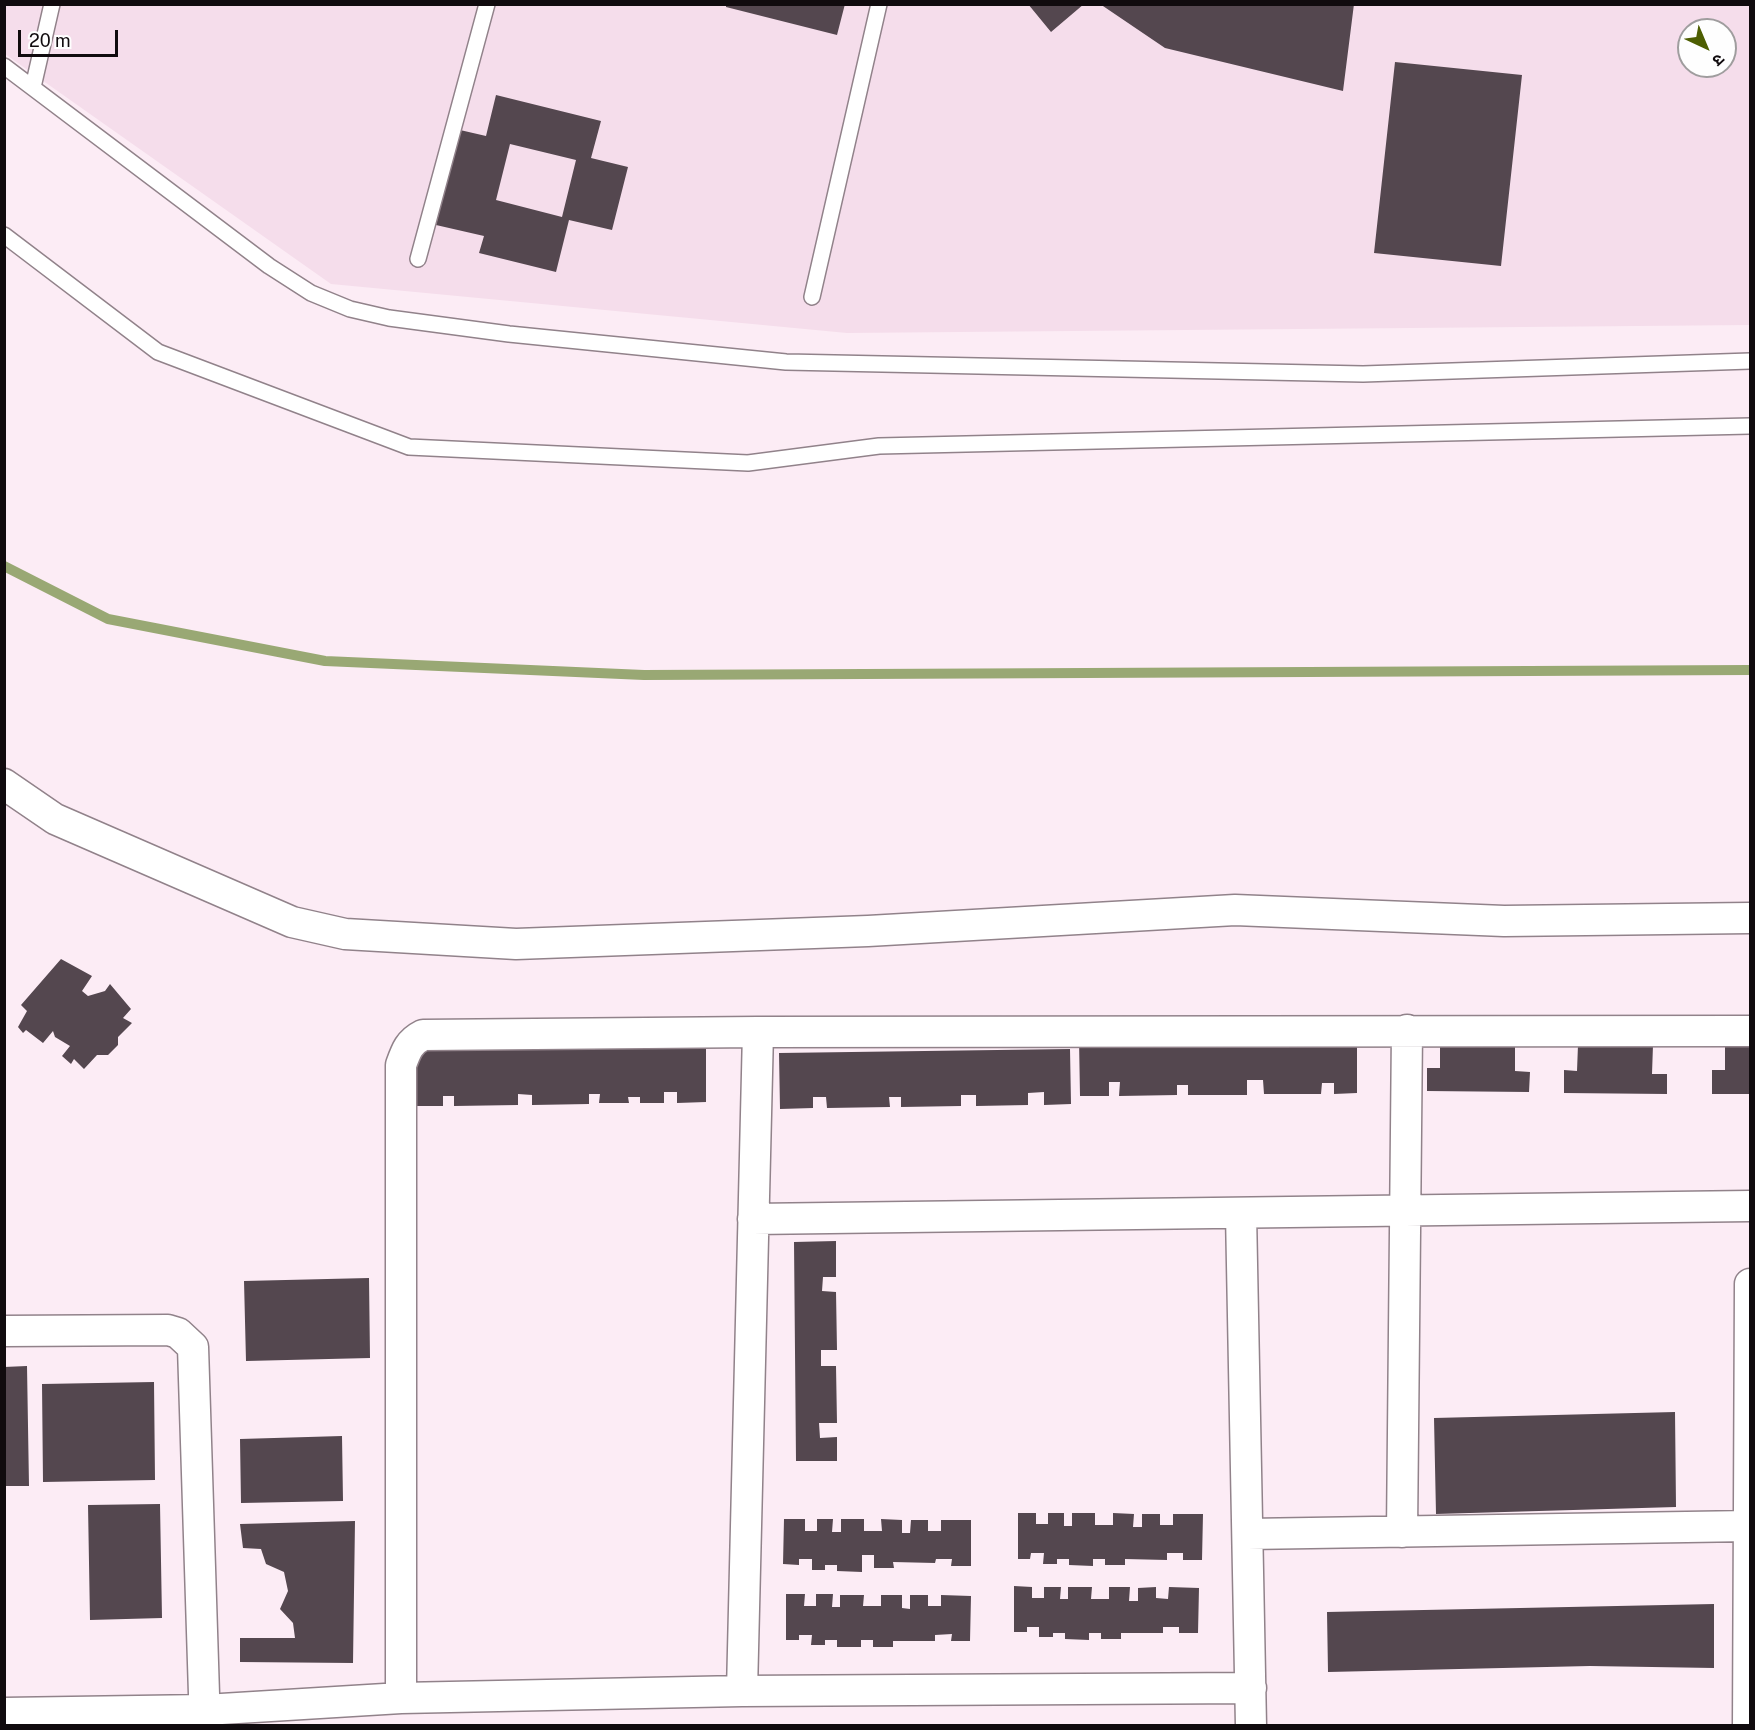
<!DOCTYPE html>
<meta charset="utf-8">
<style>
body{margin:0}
#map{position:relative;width:1755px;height:1730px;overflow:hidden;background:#fcecf5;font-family:"Public Sans","Noto Sans Devanagari",sans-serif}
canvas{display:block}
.frame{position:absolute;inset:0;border:6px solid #100b0e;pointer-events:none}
.north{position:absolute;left:1677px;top:18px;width:60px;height:60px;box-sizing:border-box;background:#fefefe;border:2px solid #9f9d9e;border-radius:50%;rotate:136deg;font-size:16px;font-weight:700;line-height:24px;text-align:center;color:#100b0e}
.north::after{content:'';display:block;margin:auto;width:21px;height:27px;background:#4d5e02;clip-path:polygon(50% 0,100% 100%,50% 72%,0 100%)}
.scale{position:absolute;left:18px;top:30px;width:100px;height:27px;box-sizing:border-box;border:3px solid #100b0e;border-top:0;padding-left:8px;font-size:18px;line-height:21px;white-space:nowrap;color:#100b0e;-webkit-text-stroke:4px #fefefe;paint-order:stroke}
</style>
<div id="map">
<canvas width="1755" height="1730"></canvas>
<div class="frame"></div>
<div class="north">उ</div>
<div class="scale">20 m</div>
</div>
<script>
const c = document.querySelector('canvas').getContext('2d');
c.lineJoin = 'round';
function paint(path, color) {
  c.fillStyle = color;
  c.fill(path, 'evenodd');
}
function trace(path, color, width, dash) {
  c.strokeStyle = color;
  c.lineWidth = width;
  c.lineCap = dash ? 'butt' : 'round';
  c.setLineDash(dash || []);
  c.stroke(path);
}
paint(new Path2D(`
 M5,4L1750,5V325L847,333L331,284L5,54ZM1689,30H1725V66H1689Z`), '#f5ddeb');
trace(new Path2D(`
 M4,566L108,619L325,661L644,675L1750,670`), '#99a874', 10);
paint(new Path2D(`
 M726,4H845L837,35L726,7Z
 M1028,4H1084L1051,32Z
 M1100,4H1354L1343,91L1165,48Z
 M1395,62L1522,75L1501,266L1374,253Z
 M496,95L601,121L591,158L628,167L612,230L569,220L556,272L479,253L484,236L436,225L460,130L486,136ZM510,144L576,160L562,217L496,200Z
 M61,959L92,976L82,991L88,996L105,991L110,984L131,1009L123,1018L132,1023L118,1037V1045L108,1055H97L84,1069L74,1059L71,1064L62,1056L70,1046L55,1037L53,1031L43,1043L26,1030L23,1033L18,1027L27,1011L21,1005Z
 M1357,1036V1093L1334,1094V1083H1322L1321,1094H1264L1263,1080H1247V1095H1188V1085H1177V1095L1119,1096L1120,1082H1109V1096H1080L1079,1039Z
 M1440,1043H1515V1071L1530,1072L1529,1092L1427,1091V1068H1440Z
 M1578,1045H1653L1652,1074H1667V1094L1564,1093V1070L1577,1071Z
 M1725,1045H1750V1094H1712V1070H1725Z
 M706,1047V1102L677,1103V1092H664V1103H640V1097H628L629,1103H599L600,1094H589V1104L532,1105V1095L518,1094V1105L454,1106V1096H443V1106H411V1051Z
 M1070,1049L1071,1104L1044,1105V1092L1028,1093V1105L976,1106V1095H961V1106L901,1107V1097H889L890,1107L827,1108L826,1097H813V1108L780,1109L779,1053Z
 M836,1241V1277H823L822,1291L836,1292L837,1350H821V1366H836L837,1423H819L820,1438L837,1437V1461H796L794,1242Z
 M369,1278L370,1358L246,1361L244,1281Z
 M27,1366L29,1486H4V1367Z
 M154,1382L155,1480L43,1482L42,1384Z
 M1675,1412L1676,1507L1436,1514L1434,1418Z
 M342,1436L343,1501L241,1503L240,1439Z
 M160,1504L162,1618L90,1620L88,1505Z
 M1018,1513H1036V1524H1048V1513H1064V1526H1072V1513H1095V1525H1113V1513L1134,1514L1133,1527H1142V1514H1160V1525H1173V1514H1203L1202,1560H1183V1553H1167V1560L1125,1559V1565H1105V1559H1093V1566L1069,1565V1559H1057V1564H1043L1044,1553H1031L1030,1559H1018Z
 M784,1519H805V1531H817V1519H833L832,1532H841V1519H864V1531H882L881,1519L902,1520V1533H910L911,1520H928V1531H941V1520H971V1566H951L952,1559H936L935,1563L893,1562L894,1568H874V1555H862V1572L837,1571V1565H825V1570H812V1559H799V1565L783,1564Z
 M355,1521L353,1663L240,1662V1638H295L293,1623L280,1609L288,1591L284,1572L266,1564L261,1549L243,1548L240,1524Z
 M1014,1586L1032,1587V1598H1044V1587H1061L1060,1599H1068V1587H1092L1091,1599H1109V1587H1130L1129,1601H1138V1588L1156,1587V1598L1168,1599L1169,1587L1199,1588L1198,1633H1179V1627H1163V1633H1121V1639H1101V1633H1089V1640L1065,1639V1633H1053V1637H1039V1627H1027V1632H1014Z
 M786,1594H805L804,1606H816V1594H833L832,1607H840V1595H864L863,1606H881V1595H902V1608L910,1609V1595H928V1606H941V1595L971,1596L970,1641H951L952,1634L935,1635V1641H893V1647H873V1640H861V1647H837V1640H825V1645H811L812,1635H799V1640H786Z
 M1714,1604V1668L1590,1666L1328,1672L1327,1612Z`), '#54474f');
const lane = new Path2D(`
 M4,66L269,266L311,293L350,309L389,318L509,334L786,362L1363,374L1750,361
 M33,87L52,4
 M4,235L158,352L409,447L748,463L879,446L1750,426
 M418,259L487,4
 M812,297L879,4`);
const street = new Path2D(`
 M4,784L55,819L292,922L345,934L516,944L868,931L1235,910L1504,921L1750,918
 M1241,1213L1251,1726
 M753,1219L1750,1206
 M4,1331L168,1330L178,1333L193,1347L205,1726
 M1402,1532L1407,1030
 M1248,1534L1749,1526
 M742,1691L758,1032
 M401,1698V1065C406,1051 409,1042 423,1035L758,1032L1750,1031
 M4,1713L205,1710L401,1698L742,1691L1251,1688
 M1748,1726L1750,1284`);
trace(lane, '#91828a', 18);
trace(street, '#91828a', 33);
trace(lane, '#fff', 15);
trace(street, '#fff', 30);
</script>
